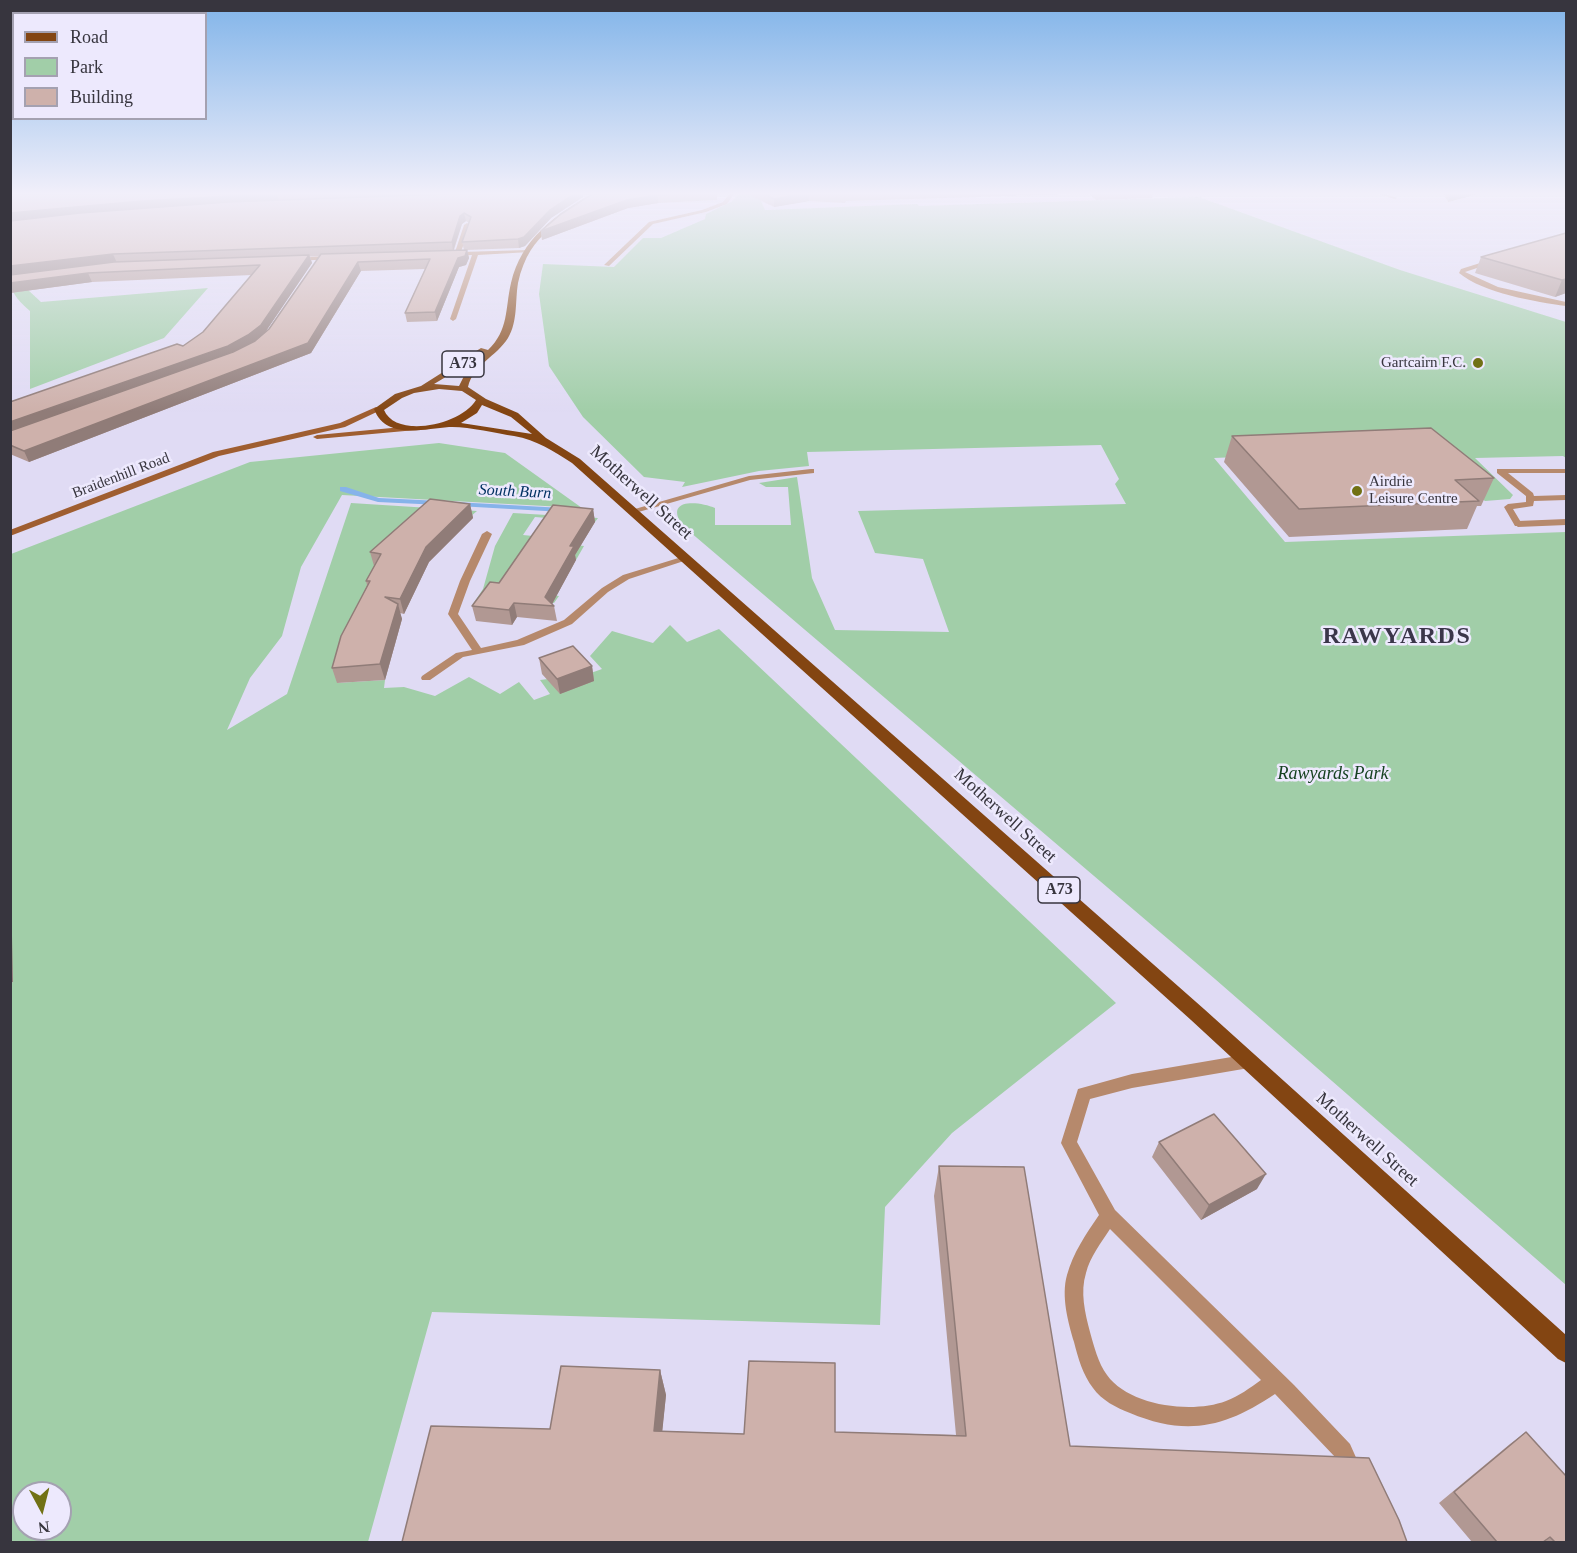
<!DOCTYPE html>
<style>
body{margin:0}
#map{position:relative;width:1577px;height:1553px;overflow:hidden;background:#e0dbf4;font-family:Georgia,serif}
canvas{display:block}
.frame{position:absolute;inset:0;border:12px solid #37353e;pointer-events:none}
.legend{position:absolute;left:12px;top:12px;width:195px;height:108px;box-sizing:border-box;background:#ede9fd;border:2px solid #a4a1b1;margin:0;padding:8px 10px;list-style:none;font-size:18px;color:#37353e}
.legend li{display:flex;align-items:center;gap:12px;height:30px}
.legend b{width:30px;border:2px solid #a4a1b1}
.north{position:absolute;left:12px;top:1481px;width:60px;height:60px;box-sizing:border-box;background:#ede9fd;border:2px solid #a4a1b1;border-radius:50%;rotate:173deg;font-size:16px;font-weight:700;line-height:24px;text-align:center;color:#37353e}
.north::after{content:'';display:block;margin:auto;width:21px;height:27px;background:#717115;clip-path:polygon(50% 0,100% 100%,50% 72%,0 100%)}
</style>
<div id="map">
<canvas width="1577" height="1553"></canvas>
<div class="frame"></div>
<ul class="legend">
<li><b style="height:8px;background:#834512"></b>Road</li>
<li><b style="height:16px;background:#a1cea8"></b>Park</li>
<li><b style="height:16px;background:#ceb1ab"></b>Building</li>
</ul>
<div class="north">N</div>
</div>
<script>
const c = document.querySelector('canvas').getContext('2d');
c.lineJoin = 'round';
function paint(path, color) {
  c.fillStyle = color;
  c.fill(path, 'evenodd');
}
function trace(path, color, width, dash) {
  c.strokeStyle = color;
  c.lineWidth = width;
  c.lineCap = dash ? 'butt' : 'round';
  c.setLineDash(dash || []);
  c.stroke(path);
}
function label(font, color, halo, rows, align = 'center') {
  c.font = font + ' Georgia,serif';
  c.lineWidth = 5;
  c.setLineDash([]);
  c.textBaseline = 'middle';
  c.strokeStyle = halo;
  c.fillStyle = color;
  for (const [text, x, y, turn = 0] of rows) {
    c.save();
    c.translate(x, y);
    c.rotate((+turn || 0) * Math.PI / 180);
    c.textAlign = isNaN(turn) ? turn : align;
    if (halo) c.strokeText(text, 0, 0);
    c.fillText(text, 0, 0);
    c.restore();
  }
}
paint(new Path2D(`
 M739,194H758L765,210L917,204L919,206L1199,197L1400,270L1566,322V458L1563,456L1475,458L1513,495L1510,499L1485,501L1422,449L1214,458L1285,542L1566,532V1285L1215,979L683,526C663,498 699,501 715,508V525H791L788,487H766L759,483L797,477L812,578L835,630L949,632L923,559L875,553L858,511L1126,504L1115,484L1119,479L1101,445L807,452L809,466L759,471L682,487L685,482L644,477L583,417L549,366L539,294L543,264L614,267L643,238H661L705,219L706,214L731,202Z
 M10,282L27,289L41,302L208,288L164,338L30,389V311C22,304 11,294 10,282Z
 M439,443L505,453L582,508L342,495L301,567L282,636L250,678L227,730L287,694L351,503L477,511L372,600L337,683L385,680L384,688L404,687L435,696L469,677L500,694L519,682L534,700L550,694L540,680L588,674L602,669L590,656L612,631L653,643L670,625L687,642L719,629L1116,1003L952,1133L885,1207L880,1325L432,1312L368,1542H11L10,983L13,982L10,937L11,554L250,462ZM24,1493H60V1529H24Z
 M513,513L598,518L595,522L535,517L523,535L563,539L560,543L584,546L576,560L530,556L546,594L559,596L554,603L525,600L473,604L483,589L495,546Z`), '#a1cea8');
paint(new Path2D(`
 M340,487H346L379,498L440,501L444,503L440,505L378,502L340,491Z
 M455,502L563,508L567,510L563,512L458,506H455Z`), '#86b3ea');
paint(new Path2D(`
 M729,194H734L727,204L706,212L653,224L609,266L604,265L649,222L702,210L723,202Z
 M1378,194H1386L1397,198L1395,199Z
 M1493,259L1495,262L1465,272L1498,287L1566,302V306C1536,302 1483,293 1459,273L1461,269Z
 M811,469H814V473L750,480L635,513L628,511L749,476Z
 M1497,469H1566V473H1508L1533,493L1534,496L1566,495V500L1534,501L1533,506L1513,509L1522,524L1521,526H1515L1504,507L1508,504L1526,502V496L1497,473Z
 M1249,1054L1254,1056L1257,1061L1254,1066L1249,1068L1132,1088L1090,1099L1077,1142L1115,1210L1294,1385L1350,1444L1362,1471L1359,1478L1352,1481L1345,1478L1336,1458L1275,1394C1226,1427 1187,1437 1130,1413C1117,1408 1101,1400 1093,1388C1083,1375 1078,1358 1074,1342C1068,1322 1061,1296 1067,1275C1073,1253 1086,1234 1099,1215L1061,1143L1078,1089L1132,1074ZM1110,1229L1261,1380C1250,1388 1239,1396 1226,1401C1192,1414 1129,1406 1107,1375C1098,1363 1094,1346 1090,1332C1085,1313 1080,1292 1086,1273C1090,1257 1101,1243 1110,1229Z`), '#b6896c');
paint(new Path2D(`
 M566,194H601L568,196Z
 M467,223L470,225L461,252L527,250L530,252L478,255L456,319L453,321L450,319L472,255L453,256L450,254L455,252L464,225Z
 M334,256L336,259L294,261L291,259L294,257Z
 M1566,519V525L1518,527L1514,524L1518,521Z
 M487,531L492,534L470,581L458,614L481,648L517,640L564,620L602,588L623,575L685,556L690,559L629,579L608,592L572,624L524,645L463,657L430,680H422L421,678L422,676L456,653L472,650L448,614L460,581L482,534Z`), '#b6896c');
paint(new Path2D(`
 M376,407L383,409L345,427L219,456L10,536V530L213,452L340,423Z
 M413,426L417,428L416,430L317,439L313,437L317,435Z`), '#9f5e30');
paint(new Path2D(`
 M592,194H600C562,223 530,230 518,283C515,301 518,321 508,338C497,356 473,365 468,387L486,399L518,413L546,438L580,459L1204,1009L1566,1335V1363L1558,1359L1191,1020L572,463C553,451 537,440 514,436C496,433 466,426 449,427C423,429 386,440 374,409L395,394L421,386L481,348L488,350C509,330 505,309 511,283C521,239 555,215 592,194ZM484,354L466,372L459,386L434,384ZM439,389L462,391L476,400C461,425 396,439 384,410L402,398L414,393ZM482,405L511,417L532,434L461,423L477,413Z`), '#834512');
paint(new Path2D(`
 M10,194H582L583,197L551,218L525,246L519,248L467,250L469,258L466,265L459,267L437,321L407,322L405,313L425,269L361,271L311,353L29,462L10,454V402L183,346L203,332L252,275L92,282L10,293ZM466,221L469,223L462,242L464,250H454L462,224ZM310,256H320L269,329L266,331L312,263Z
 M592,194H717V200L658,203L628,208L542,240L541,231Z
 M747,194H1074L846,201L845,203L809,201L774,207Z
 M1089,194H1153L1152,198L1096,200Z
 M1444,194H1477L1448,202Z
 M1566,233V293L1555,297L1475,273L1481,257Z
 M1232,436L1494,478L1481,506H1477L1467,529L1289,537L1224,462Z
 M470,504L473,518L429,562L404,614L400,613L402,619L385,680L337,683L332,668L367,585L366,581L374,566L370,552Z
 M593,509L595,522L575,555L576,560L552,604L554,606L557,621L517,617L512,625L476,621L472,606L499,583Z
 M539,658L592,666L594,681L560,694L542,674Z
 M1159,1142L1257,1189L1201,1220L1152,1157Z
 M939,1166L1070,1446L550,1429L660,1370L666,1395L662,1431L744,1434L835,1432L956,1435L934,1196Z
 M1526,1432L1566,1542H1472L1439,1503L1510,1444Z`), '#b19893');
paint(new Path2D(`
 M267,194H277L279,201L10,222V213L142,201Z
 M574,194H582L583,197L551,218L525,246L519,248L518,239L550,210Z
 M802,194H809V201L774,207V199Z
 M1451,194H1477L1448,202Z
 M658,195V203L628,208L542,240L541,231L627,200Z
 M464,213L466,221L462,224L453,251L452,242L460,216Z
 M467,250L469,258L466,265L459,267L437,321L435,312L458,258Z
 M113,254L117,263L10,276V266Z
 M309,255L312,263L264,334L252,345L10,434V422L228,346Z
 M358,262L361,271L311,353L29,462L24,451L308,343Z
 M88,273L92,282L10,293V283Z
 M1566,279V293L1555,297L1562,280Z
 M470,504L473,518L429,562L404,614L400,599L426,547Z
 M593,509L595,522L575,555L576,560L551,606L545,597L570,546Z
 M514,603L517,617L512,625L509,610Z
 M398,604L402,619L385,680L380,664Z
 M592,666L594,681L560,694L557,679Z
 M10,934L12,936L13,982L10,983Z
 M1266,1174L1257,1189L1201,1220L1209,1205Z
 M660,1370L666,1395L660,1454L654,1431Z`), '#907c78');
const building = new Path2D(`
 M10,194H267L142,201L10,213Z
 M445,194H574L550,210L524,237L518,239L462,242L471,217L464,213L460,216L452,242L113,254L10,266V221L80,213L228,202Z
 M592,194H679L658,195L627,200L541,231L561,214Z
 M764,194H802L774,199Z
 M1566,233V279L1562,280L1481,257Z
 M467,250L465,256L458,258L435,312L405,313L430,259L358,262L308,343L24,451L10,445V431L233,352L255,341L269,329L321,254Z
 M309,255L261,325L248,335L228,346L10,422V402L177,344L183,346L203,332L260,265L88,273L10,283V275L114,262Z
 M1431,428L1494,478L1455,480L1479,501L1299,509L1232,436Z
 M430,499L470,504L426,547L400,599L385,597L398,604L380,664L332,668L341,636L370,581H366L381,554L370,552Z
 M553,505L593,509L570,546H574L545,597L554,606L514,603L509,610L472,606L490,582L499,583Z
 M573,646L592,666L557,679L539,658Z
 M1214,1114L1266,1174L1209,1205L1159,1142Z
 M939,1166L1024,1167L1070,1446L1369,1458L1399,1520L1407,1542H402L431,1426L550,1429L561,1366L660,1370L654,1431L744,1434L749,1361L835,1363V1432L966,1436Z
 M1526,1432L1566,1476V1542H1555L1550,1537L1543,1542H1497L1454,1492Z`);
paint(building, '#ceb1ab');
trace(building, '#907c78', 1.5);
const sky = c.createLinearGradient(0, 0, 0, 412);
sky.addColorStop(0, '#81b4e9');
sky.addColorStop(0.47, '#f1effa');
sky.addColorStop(1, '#f1effa00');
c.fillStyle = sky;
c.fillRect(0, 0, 1577, 412);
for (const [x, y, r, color] of [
 [1478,363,6,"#717115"],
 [1357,491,6,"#717115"]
]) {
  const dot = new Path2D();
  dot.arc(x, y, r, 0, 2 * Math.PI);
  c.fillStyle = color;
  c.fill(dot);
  trace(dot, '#ede9fd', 2);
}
label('15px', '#37353e', '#ede9fd', [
 ["Gartcairn F.C.",1466,363],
 ["Airdrie",1369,482,"left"],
 ["Leisure Centre",1369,499,"left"]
], 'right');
label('15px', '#37353e', '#ede9fd', [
 ["Braidenhill Road",121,476,-21]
]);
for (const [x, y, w] of [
 [463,364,42],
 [1059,890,42]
]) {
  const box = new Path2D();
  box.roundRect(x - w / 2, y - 13, w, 26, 4.5);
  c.fillStyle = '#ede9fd';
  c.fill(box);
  trace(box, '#37353e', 1.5);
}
label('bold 16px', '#37353e', null, [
 ["A73",463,364],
 ["A73",1059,890]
]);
label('italic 16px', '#003162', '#ede9fd', [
 ["South Burn",515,492,3]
]);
label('18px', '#37353e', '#ede9fd', [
 ["Motherwell Street",641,493,42],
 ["Motherwell Street",1005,816,42],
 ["Motherwell Street",1367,1140,42]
]);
label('italic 18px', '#164221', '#ede9fd', [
 ["Rawyards Park",1333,774]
]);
c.letterSpacing = '1.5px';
label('bold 24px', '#3b364a', '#ede9fd', [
 ["RAWYARDS",1397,637]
]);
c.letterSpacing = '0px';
</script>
